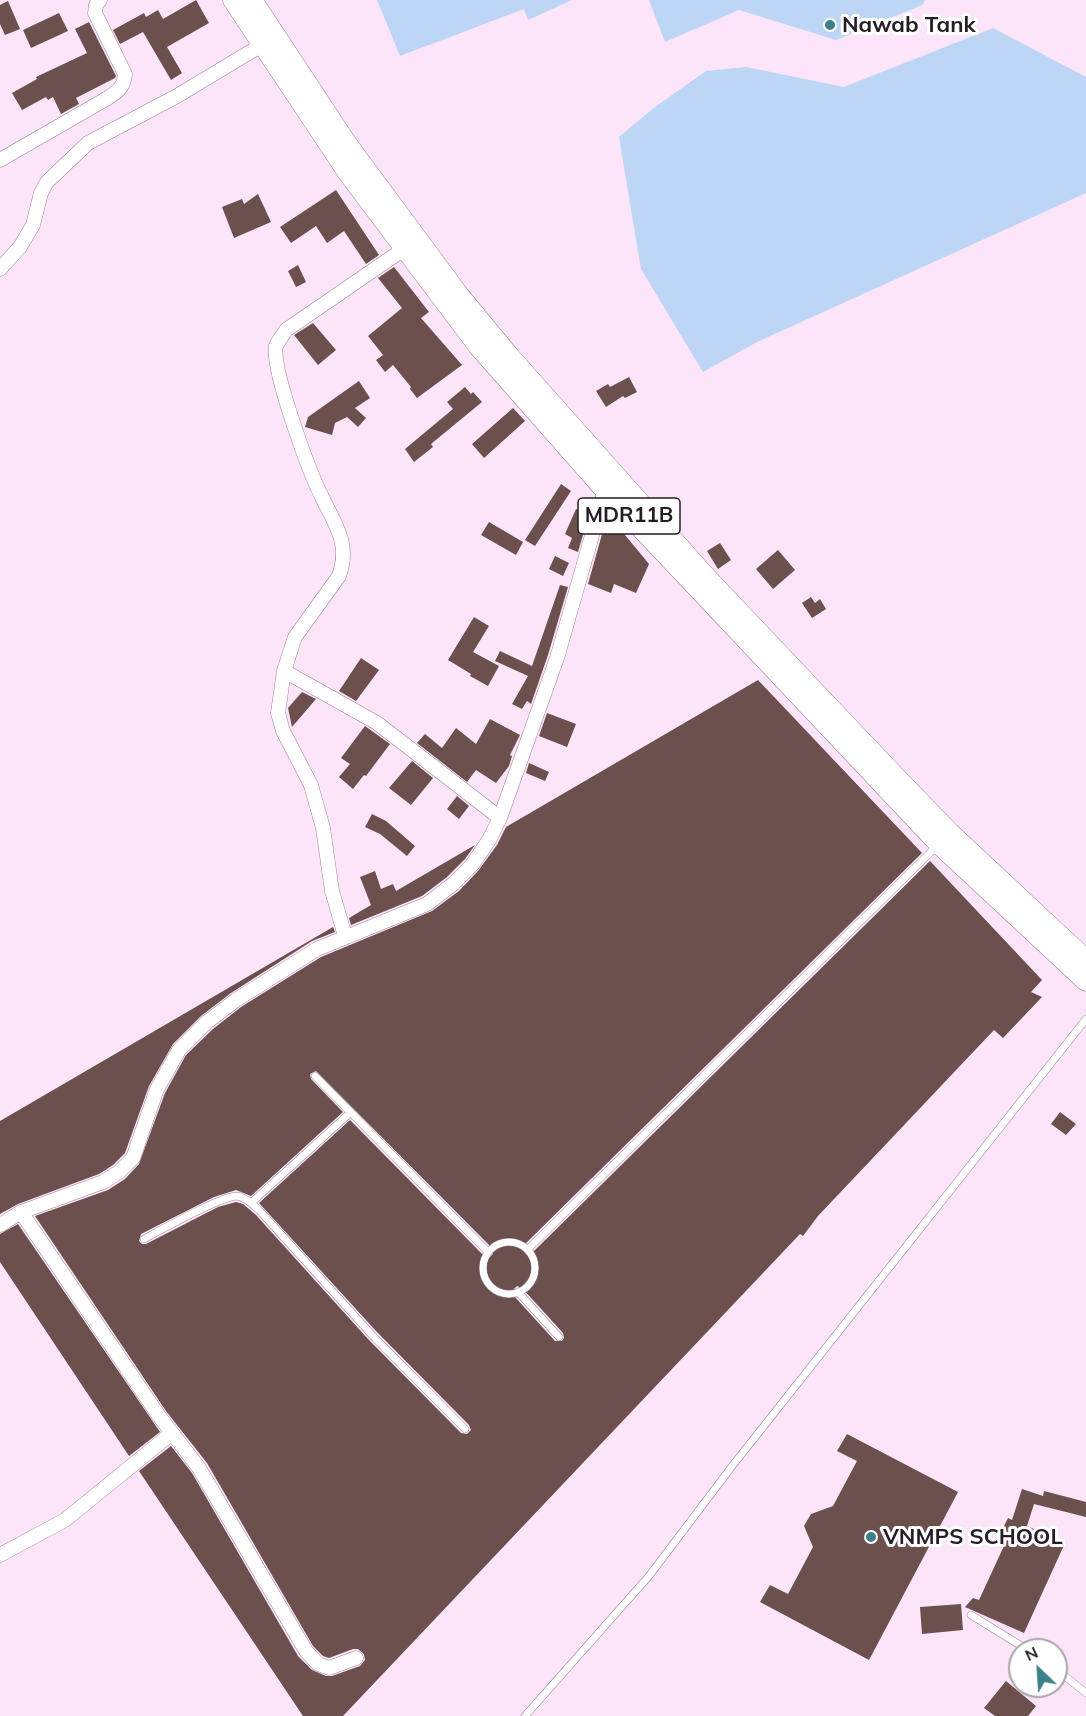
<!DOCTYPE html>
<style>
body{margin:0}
#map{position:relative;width:1086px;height:1716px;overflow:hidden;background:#fce4f9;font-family:Mulish,sans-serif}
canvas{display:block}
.north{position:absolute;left:1008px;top:1638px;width:60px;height:60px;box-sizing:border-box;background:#fff;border:2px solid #a8a5a8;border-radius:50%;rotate:335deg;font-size:16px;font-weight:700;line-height:24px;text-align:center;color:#251d25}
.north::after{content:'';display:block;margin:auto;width:21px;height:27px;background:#3b818c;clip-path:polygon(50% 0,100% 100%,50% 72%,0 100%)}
</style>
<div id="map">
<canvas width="1086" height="1716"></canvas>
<div class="north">N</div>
</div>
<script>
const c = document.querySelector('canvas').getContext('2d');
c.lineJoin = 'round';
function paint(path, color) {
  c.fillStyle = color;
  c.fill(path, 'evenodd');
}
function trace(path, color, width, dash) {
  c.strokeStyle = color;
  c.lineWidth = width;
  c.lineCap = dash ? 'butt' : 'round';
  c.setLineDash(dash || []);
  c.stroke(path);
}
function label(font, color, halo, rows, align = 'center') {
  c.font = font + ' Mulish,sans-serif';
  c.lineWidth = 6;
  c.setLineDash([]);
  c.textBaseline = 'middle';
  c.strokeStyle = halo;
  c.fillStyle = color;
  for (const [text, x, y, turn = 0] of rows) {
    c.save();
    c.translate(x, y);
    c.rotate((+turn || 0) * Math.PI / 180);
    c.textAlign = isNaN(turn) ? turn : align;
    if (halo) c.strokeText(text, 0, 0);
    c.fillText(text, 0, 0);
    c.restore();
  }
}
paint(new Path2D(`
 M377,0H572L528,20L524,9L400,56Z
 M649,0H925L922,5L836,40L739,10L665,42Z
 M993,28L1086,77V193L757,342L703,372L641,269L619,137L655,107L706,71L746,67L844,87Z`), '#bdd6f5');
paint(new Path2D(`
 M196,0L209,23L167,47L182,73L171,80L143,32L120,44L113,30L144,13L146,17L158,10L163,19Z
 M8,1L20,29L5,35L0,24V5Z
 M59,13L68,31L31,48L23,30Z
 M89,22L116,76L115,78L76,98L79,104L61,114L53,97L48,100L46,97L22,110L12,93L37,79L36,77L87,53L75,29Z
 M336,190L379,255L366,264L344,231L327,243L316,226L291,243L280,227Z
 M258,194L271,222L234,238L222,207L242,199L244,204Z
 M298,265L306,282L296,287L288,271Z
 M394,267L429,312L421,318L462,365L417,398L410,389L411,387L393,365L385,372L376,360L383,355L368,336L402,308L378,278Z
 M313,323L336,350L318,365L294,335Z
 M629,377L637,392L625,398L623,396L606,407L596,391L608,384L610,387Z
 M359,381L370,398L355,408L366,418L358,427L347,417L335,423L332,435L305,427L308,417Z
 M465,387L471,394L473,392L482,402L431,444L433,447L414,462L405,449L453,409L447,402Z
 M513,408L525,421L484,458L472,444Z
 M561,484L571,491L535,546L525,540Z
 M576,509L589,514L578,552L568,548L572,538L565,534Z
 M606,520L621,526L620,529L649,564L636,593L614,584L611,593L588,584Z
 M489,522L523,542L516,555L481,535Z
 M720,543L731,560L718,569L707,551Z
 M778,550L795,570L773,589L756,569Z
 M555,556L569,563L563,576L549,569Z
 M560,585L568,587L548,655L531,704L527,701L522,709L512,704L528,676L495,661L500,651L532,666Z
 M811,597L815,603L820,599L826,609L812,618L802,603Z
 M474,617L489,626L473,652L499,666L488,686L470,676L471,674L448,660Z
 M361,658L379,670L356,701L339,691Z
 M758,680L922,853L524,1245V1252L527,1255L532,1253L930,861L1042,980L1031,992L1042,997L1003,1038L994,1030L818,1216L803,1236L800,1234L343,1716H303L139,1471L171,1446L192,1473L298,1656L312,1670L326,1676H332L360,1666L365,1660L364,1654L358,1649H353L329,1658L323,1656L313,1646L207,1463L166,1411L35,1216L108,1190L125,1179L139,1164L165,1093L186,1055L213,1029L241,1007L321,957L432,911L459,891L478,871L497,845L506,827ZM316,1071L492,1248L493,1254L489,1258L484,1256L350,1120L259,1203L376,1331L469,1425L471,1430L467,1434L461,1433L368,1339L256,1215L243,1204L236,1202L218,1207L146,1244H142L139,1241L141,1234L214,1197L236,1190L251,1196L343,1112L311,1079L310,1074ZM517,1286L522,1288L563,1333L564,1338L562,1341H555L514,1296L513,1290Z
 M302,692L316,699L292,727L288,708Z
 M547,713L576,724L567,747L539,736Z
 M490,719L520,735L510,755L512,756L509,766L496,783L476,770L467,782L417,743L425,734L442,748L456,728L476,744Z
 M365,726L390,744L366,776L364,775L353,789L339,777L350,764L341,758Z
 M412,761L433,778L411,805L389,788Z
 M529,763L549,772L545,781L526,773Z
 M457,796L469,806L459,819L447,809Z
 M372,814L386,821L415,846L407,856L380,834L365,827Z
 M475,845L465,859L447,877L422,896L351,925L349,918L371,905L360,877L375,871L381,889L393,884L396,891Z
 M333,927L335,932L312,941L231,993L201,1016L173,1044L149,1086L125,1153L113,1165L99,1174L18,1204L0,1214V1121Z
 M1060,1112L1076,1124L1066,1135L1051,1124Z
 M18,1224L160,1432L129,1456L0,1262V1234Z
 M847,1434L958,1492L869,1660L760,1602L770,1585L788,1594L813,1547L804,1526L811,1514L833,1506L857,1461L837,1451Z
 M1022,1489L1043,1496L1044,1491L1086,1502V1517L1034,1504L1027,1526L1065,1543L1024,1633L965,1607L973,1598L979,1600L1009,1535L1003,1528L1008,1518L1012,1520Z
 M961,1604L963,1630L922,1634L920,1607Z
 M1006,1681L1036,1706L1028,1716H995L984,1708Z`), '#6b504e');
const lane = new Path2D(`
 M315,1076L488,1252
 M251,1203L351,1112
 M144,1239C163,1229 217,1198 236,1196C245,1196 253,1205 260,1211L372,1335L465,1429
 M483 1268a26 26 0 1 1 52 0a26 26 0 1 1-52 0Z
 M528,1249L939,844
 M518,1292L559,1337
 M971,1615L1028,1650
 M1056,1669L1086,1693
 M525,1716L649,1576L733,1465L1086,1019`);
const street = new Path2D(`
 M0,160L106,99C117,92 124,88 125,74L95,13L96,5L100,0
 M0,269L20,247L33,225L41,193L47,182L88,143L177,96L270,40
 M284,671L377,723L500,818
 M345,936L332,891L323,828L311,785L283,731L278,713L284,671L295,637L339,576C351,543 334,523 321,495C309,471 271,368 276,346C278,341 283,335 286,330L404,249
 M21,1212L159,1416L199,1468L306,1651L318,1664L329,1668L356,1658
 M0,1225L21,1212L103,1182L119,1172L133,1158L157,1089L179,1050L207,1022L236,1000L317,949L427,904L453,884L472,865L489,840L500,818L557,658L605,490
 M0,1555L65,1520L172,1433`);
const primary = new Path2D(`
 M233,0L348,173L479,347L605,490L939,844L1086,981
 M252,0L347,144L458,294L510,357L706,577L889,770L950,833L1086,960`);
trace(lane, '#9a8598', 8);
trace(street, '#9a8598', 15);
trace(primary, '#9a8598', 21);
trace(lane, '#fff', 7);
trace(street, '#fff', 14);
trace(primary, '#fff', 20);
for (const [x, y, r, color] of [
 [830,25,6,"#3b818c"],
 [871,1537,6,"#3b818c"]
]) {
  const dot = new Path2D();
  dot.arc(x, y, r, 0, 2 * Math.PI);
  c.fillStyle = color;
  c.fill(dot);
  trace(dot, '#fff', 2);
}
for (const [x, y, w] of [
 [629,516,102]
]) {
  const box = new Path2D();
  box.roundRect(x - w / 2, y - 18, w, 36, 4.5);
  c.fillStyle = '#fff';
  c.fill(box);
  trace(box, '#251d25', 1.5);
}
label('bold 21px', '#251d25', null, [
 ["MDR11B",629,516]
]);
label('bold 22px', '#251d25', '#fff', [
 ["Nawab Tank",842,25],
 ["VNMPS SCHOOL",883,1537]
], 'left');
</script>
